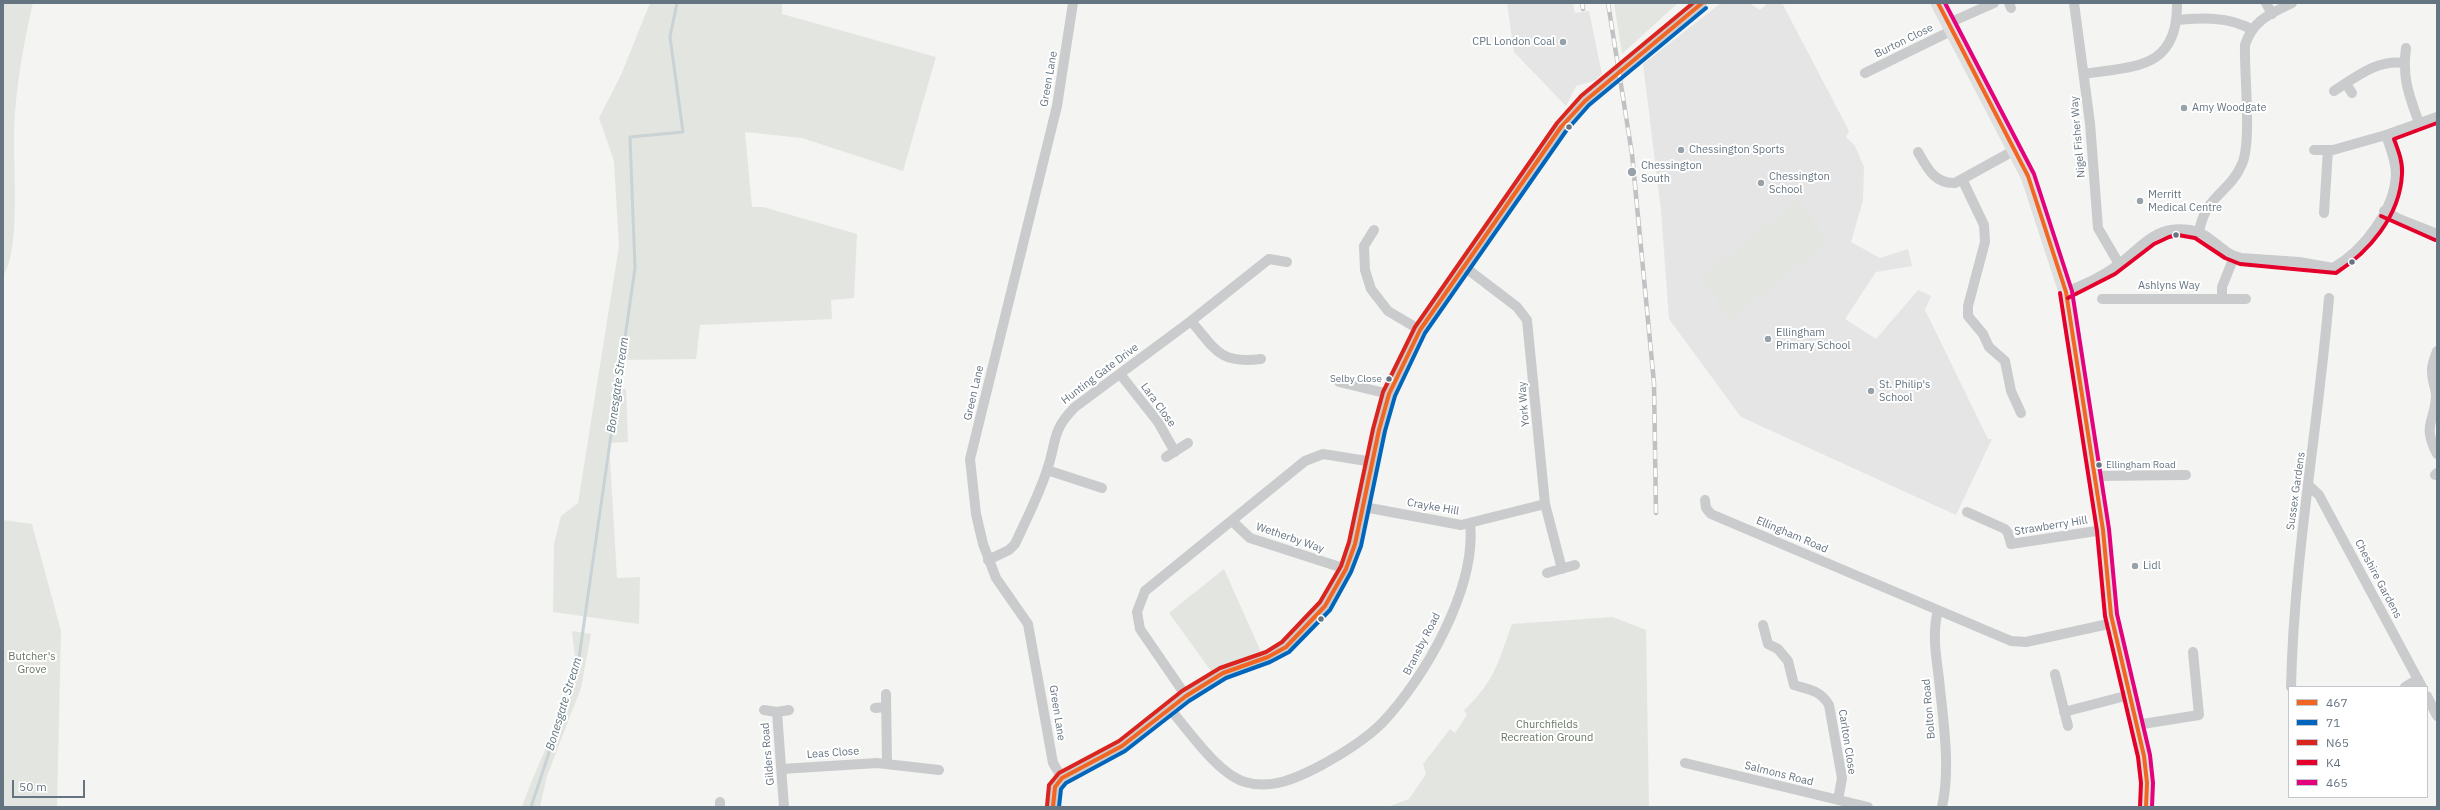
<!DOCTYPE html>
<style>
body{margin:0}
#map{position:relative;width:2440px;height:810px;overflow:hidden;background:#f4f4f2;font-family:"IBM Plex Sans",sans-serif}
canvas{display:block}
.frame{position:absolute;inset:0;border:4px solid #657481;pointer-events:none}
.legend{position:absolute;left:2288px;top:686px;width:140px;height:112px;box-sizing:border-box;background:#fff;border:1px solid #c1c7cd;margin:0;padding:5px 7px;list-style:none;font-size:12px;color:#657481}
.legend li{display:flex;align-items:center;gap:8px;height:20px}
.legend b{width:20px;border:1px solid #c1c7cd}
.scale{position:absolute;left:12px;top:780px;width:73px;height:18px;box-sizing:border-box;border:2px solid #657481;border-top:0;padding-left:5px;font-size:12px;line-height:14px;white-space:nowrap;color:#657481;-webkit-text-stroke:3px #fff;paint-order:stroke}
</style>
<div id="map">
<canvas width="2440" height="810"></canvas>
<div class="frame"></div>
<ul class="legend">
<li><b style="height:5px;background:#f26522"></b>467</li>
<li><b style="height:5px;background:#0065bd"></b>71</li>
<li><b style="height:5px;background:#dc241f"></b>N65</li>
<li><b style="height:5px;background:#e4002b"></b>K4</li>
<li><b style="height:5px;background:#e5007d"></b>465</li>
</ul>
<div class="scale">50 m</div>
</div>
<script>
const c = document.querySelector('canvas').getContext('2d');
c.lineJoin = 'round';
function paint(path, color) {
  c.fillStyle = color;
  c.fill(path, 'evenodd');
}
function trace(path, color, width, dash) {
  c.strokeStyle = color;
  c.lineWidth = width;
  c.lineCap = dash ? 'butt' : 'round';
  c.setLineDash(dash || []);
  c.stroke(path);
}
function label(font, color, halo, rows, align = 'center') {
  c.font = font + ' "IBM Plex Sans",sans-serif';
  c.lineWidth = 4;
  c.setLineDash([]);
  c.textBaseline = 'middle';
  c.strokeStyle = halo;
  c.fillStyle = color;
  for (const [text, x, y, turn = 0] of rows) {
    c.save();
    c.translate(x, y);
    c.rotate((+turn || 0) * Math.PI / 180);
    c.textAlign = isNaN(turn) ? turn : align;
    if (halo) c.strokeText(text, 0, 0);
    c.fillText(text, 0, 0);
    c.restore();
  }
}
paint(new Path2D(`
 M1507,3H1573L1575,13L1589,11L1602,74L1594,81L1576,86L1566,106L1514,52Z
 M1721,3H1749L1760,10L1768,3H1782L1849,131L1846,137L1855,146L1864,167L1863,200L1851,242L1880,258L1908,249L1912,266L1876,272L1845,319L1876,339L1918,290L1931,296L1925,310L1988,439H1992L1956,515L1741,417L1669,319L1661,210L1643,64Z`), '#e4e5e4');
paint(new Path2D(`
 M3,3H33C23,45 16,87 14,129C13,164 21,251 3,276Z
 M650,3H782V14L936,57L903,171L802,138L745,132L752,207H763L857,234L854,298L831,300L832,319L700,325L696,359L618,360L616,389H626L628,442L609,443L617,578L640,577L639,624L553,612L554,544L561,516L578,503L619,246L614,161L599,118L621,75Z
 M1614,3H1678L1622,54Z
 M1797,201L1829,241L1731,319L1701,279Z
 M3,520L32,524L61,631L57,807H3Z
 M1224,569L1261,652L1211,671L1169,613Z
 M1613,617L1646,630L1649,807H1387L1409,799L1426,774L1423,764L1450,729L1455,733L1467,715L1464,710C1494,683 1499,660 1512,624Z
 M572,631L591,634L581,688L547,776L540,807H522C538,760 564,717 574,668C576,657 573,643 572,631Z`), '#e3e6e0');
trace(new Path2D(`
 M531,807L578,665L635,268L630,137L683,132L670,37L677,3`), '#c9d2d4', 3);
trace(new Path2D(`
 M2009,3L2011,8
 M2074,3L2090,123L2098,228L2119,264
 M2266,3L2272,14
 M2177,20C2203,18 2227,16 2251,29
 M1949,23L1994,3
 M2406,48C2402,79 2409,95 2419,123
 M1865,73L1953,30
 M2084,74C2136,66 2178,69 2177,3
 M2346,84L2352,93
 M2334,91C2356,77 2377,59 2404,63
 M2314,150H2333L2386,135
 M1918,152C1927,168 1935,184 1955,183L2015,150
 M1962,179L1984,225L1985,242L1968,306V316L1983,334L1989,347L2005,361L2011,391L2021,413
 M2384,211L2399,219L2437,234
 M2324,213L2328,150
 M1374,230L1364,246L1365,270L1371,289L1388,311L1420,330
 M2199,233C2204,196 2230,193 2242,164C2252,142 2244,73 2245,45C2253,20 2270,14 2292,3
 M1462,265L1517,307L1527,320L1545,504L1562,569
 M2066,292C2085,284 2102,277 2118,265C2143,246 2155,225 2190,230C2211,233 2221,254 2241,258L2299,262L2333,268C2363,251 2395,210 2396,174C2396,161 2390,147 2386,135L2437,117
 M2222,298V287L2234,257
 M2102,299H2246
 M1191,321C1216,350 1219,364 1261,359
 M2437,351C2435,358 2431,365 2432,372C2432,379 2435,387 2436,394C2436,422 2421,423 2437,454
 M1120,374L1158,422L1175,452
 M1339,382L1389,394
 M1166,457L1188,443
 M1047,470L1102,488
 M2435,475L2437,473
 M2096,476L2186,475
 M2308,485L2319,495L2422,687
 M1705,500L1706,508L1711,514L2011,641L2026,642L2113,623
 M1364,507L1461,525L1545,504
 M1967,512L2005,529L2008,533L2011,544L2103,530
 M1232,521L1250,538L1346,569
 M988,560L1009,550L1015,544C1026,520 1039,495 1047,470C1057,441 1051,431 1075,407L1191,321L1269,259L1287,262
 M1547,573L1575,565
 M1938,610C1932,633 1936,656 1939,679C1943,720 1951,767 1942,807
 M1763,625L1768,644L1778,649L1788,661L1794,685C1810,690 1820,690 1829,705L1842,778L1838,800
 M2055,674L2068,726
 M2291,687C2294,556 2318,428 2329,298
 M2405,687L2418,679
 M886,694L887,763
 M1186,696L1140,629L1137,612L1145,591L1305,461L1323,454L1373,462
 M2427,696L2437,716
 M875,708L886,707
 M1170,709C1189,731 1218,774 1245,782C1271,790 1297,778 1320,766C1342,754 1364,741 1382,723C1425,678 1477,587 1470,523
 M764,710L777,712L784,807
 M777,712L789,710
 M2064,712L2129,695
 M2136,725L2199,715L2193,652
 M1685,763L1868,807
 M782,769L877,763L939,770
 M1062,778L1053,763L1028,624L996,578L983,544L976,514L970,459L1057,106L1073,3
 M720,807V802
 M1053,807L1055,787L1062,778L1122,746L1186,696L1223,673L1268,657L1286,647L1325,606L1346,569L1355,544L1379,430L1389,394L1420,330L1440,299L1561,127L1585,101L1702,3`), '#cacbcc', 10);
trace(new Path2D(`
 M1938,3L2028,176L2066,292L2103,530L2111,615L2144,756L2147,783L2146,807`), '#dedfdf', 15);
const rail = new Path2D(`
 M1582,3L1583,9
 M1608,3L1632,154L1647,310L1654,383L1656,513`);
trace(rail, '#c0c1c2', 4.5);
trace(rail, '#fff', 3, [9]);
trace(new Path2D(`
 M1938,3L2028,176L2066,292L2103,530L2111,615L2144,756L2147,783L2146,807
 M1053,807L1055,787L1062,778L1122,746L1186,696L1223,673L1268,657L1286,647L1325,606L1346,569L1355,544L1379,430L1389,394L1420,330L1561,127L1585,101L1702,3`), '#f26522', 4);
trace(new Path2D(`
 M1059,807L1061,789L1066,783L1125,751L1189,701L1226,678L1270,662L1289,652L1330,610L1351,572L1361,546L1385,431L1395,396L1425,333L1566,131L1589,105L1706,8`), '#0065bd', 4);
trace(new Path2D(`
 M1047,806L1049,785L1059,773L1119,741L1182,691L1220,668L1266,652L1282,642L1320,602L1341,566L1349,542L1373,429L1383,392L1415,327L1557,123L1581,96L1693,3`), '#dc241f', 4);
trace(new Path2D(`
 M2381,216L2435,240
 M2060,293L2097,531L2105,616L2138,757L2141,783L2140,807
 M2068,298L2115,274L2154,244L2169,237L2178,235L2195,238L2225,258L2240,264L2336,273C2369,252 2400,216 2402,174C2403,162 2398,150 2394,139L2437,123`), '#e4002b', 4);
trace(new Path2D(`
 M1945,3L2034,174L2072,291L2109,529L2117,614L2150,755L2153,783L2152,807`), '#e5007d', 4);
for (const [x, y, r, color] of [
 [1563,42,4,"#97a1a9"],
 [2184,108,4,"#97a1a9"],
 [1569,127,3.5,"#657481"],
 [1681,150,4,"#97a1a9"],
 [1632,172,5,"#97a1a9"],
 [1761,183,4,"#97a1a9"],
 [2140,201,4,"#97a1a9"],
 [2176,235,3.5,"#657481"],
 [2352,262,3.5,"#657481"],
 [1768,339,4,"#97a1a9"],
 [1389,379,3.5,"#657481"],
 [1871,391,4,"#97a1a9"],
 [2099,465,3.5,"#657481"],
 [2135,566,4,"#97a1a9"],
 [1321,619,3.5,"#657481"]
]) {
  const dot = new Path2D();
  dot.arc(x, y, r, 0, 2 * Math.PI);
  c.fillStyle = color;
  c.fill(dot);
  trace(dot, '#fff', 1.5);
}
label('10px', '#657481', '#fff', [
 ["Selby Close",1382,379],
 ["Ellingham Road",2106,465,"left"]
], 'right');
label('11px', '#657481', '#fff', [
 ["Burton Close",1904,41,-26],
 ["Green Lane",1049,79,-80],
 ["Nigel Fisher Way",2078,137,-95],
 ["Ashlyns Way",2169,286],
 ["Hunting Gate Drive",1100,374,-37],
 ["Green Lane",974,393,-77],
 ["York Way",1524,404,-95],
 ["Lara Close",1158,405,54],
 ["Sussex Gardens",2296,491,-82],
 ["Crayke Hill",1433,507,10],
 ["Strawberry Hill",2051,526,-9],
 ["Ellingham Road",1792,535,23],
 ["Wetherby Way",1290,538,19],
 ["Cheshire Gardens",2378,579,62],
 ["Bransby Road",1422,644,-63],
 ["Bolton Road",1929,709,-95],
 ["Green Lane",1057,713,81],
 ["Carlton Close",1847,742,81],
 ["Leas Close",833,753,-4],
 ["Gilders Road",768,754,-95],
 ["Salmons Road",1779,774,14]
]);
label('11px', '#657481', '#fff', [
 ["CPL London Coal",1555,42,"right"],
 ["Amy Woodgate",2192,108],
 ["Chessington Sports",1689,150],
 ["Chessington",1641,166],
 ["South",1641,179],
 ["Chessington",1769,177],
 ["School",1769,190],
 ["Merritt",2148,195],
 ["Medical Centre",2148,208],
 ["Ellingham",1776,333],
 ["Primary School",1776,346],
 ["St. Philip's",1879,385],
 ["School",1879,398],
 ["Lidl",2143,566]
], 'left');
label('11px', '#677863', '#fff', [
 ["Butcher's",32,657],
 ["Grove",32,670],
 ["Churchfields",1547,725],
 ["Recreation Ground",1547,738]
]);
label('italic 12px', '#60767e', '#fff', [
 ["Bonesgate Stream",618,385,-82],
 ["Bonesgate Stream",564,704,-73]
]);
</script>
